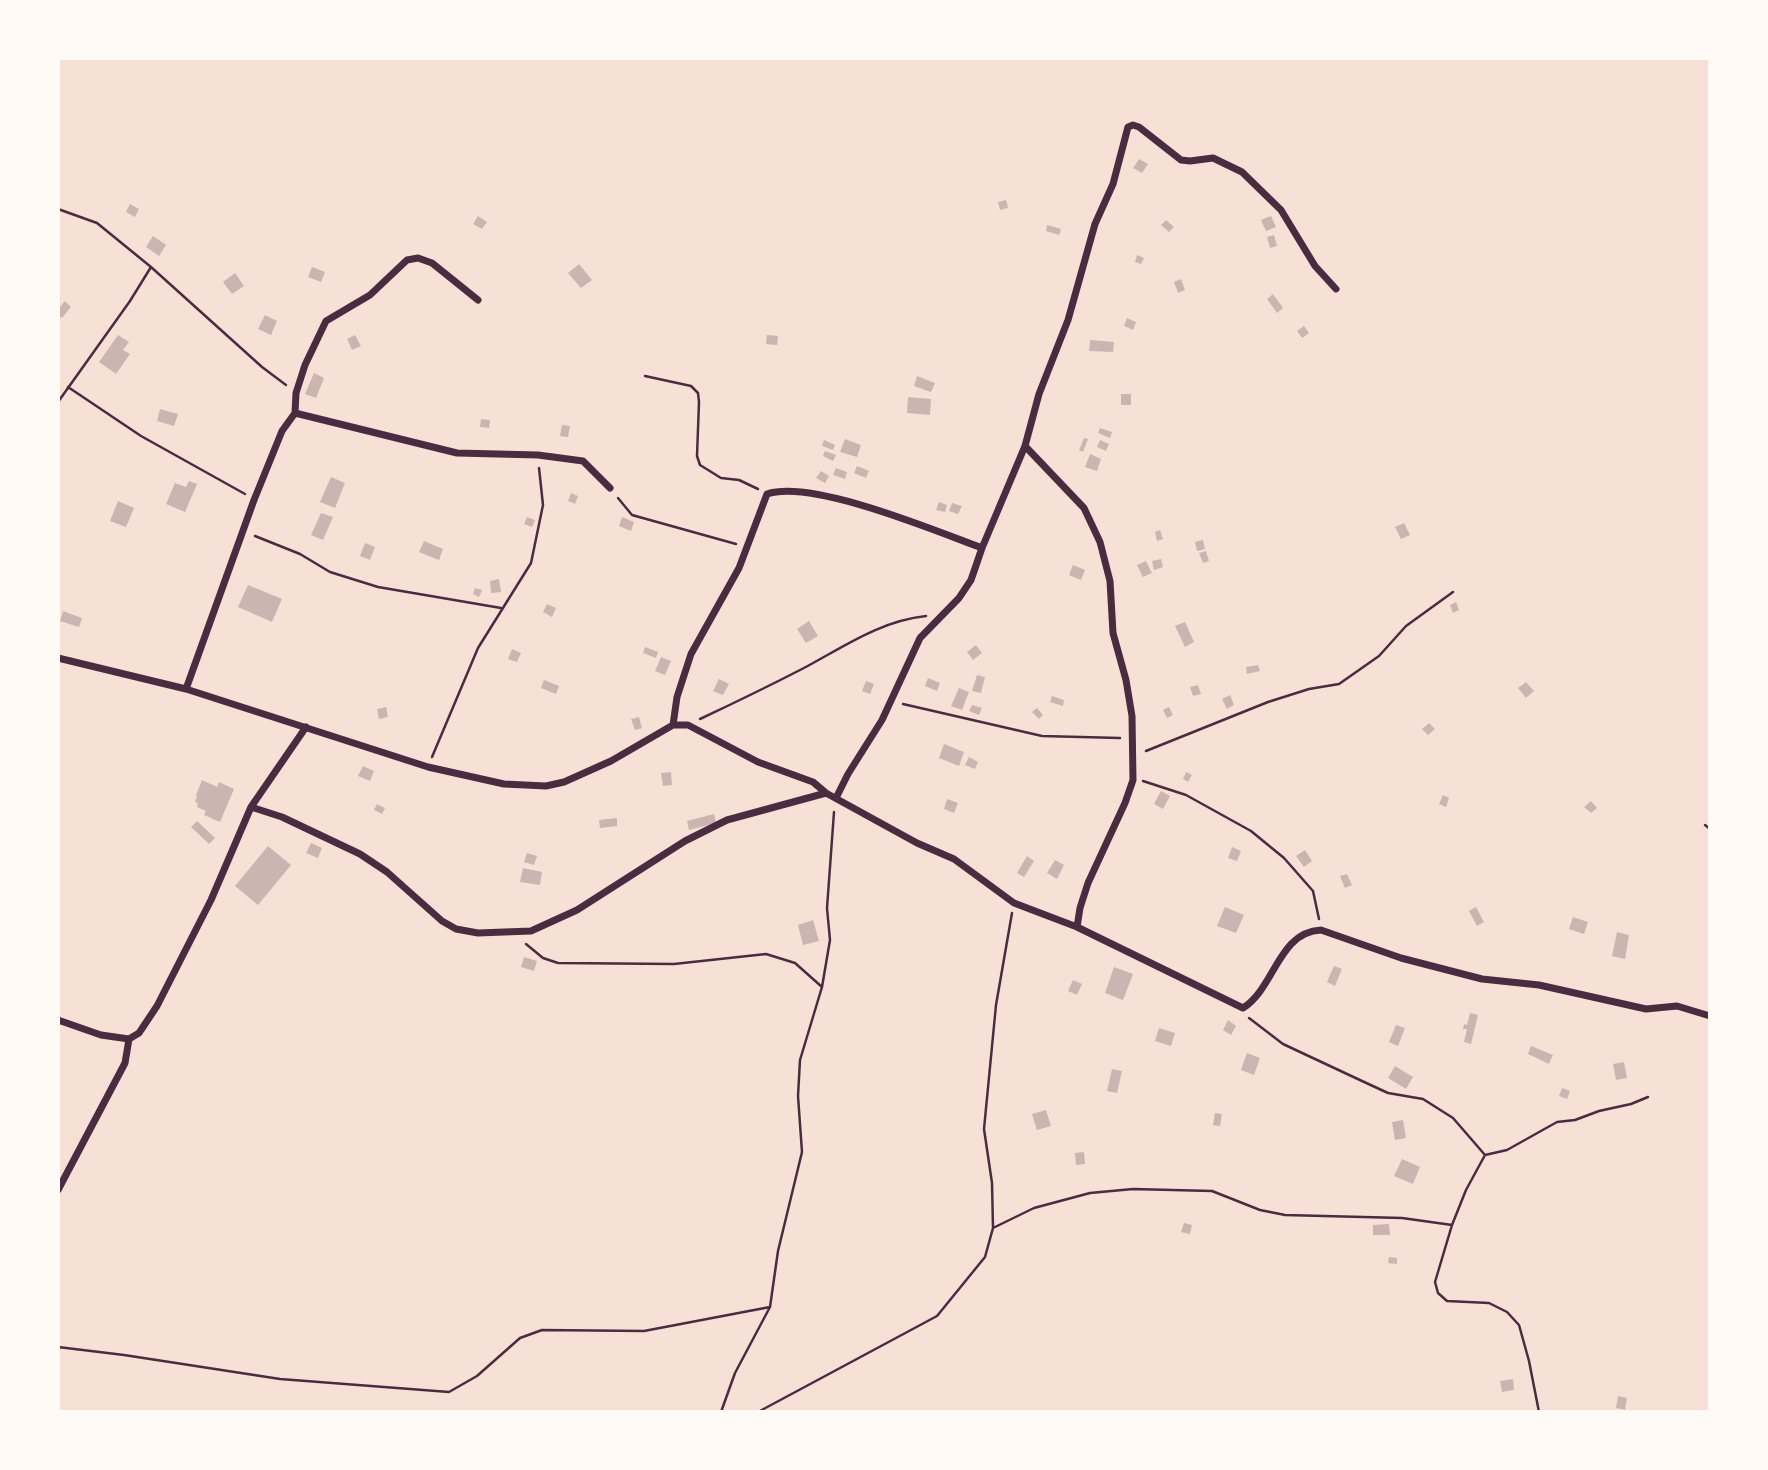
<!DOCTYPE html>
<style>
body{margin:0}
#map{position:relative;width:1768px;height:1470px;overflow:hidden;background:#f7e1d7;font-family:"Noto Sans",sans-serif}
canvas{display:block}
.frame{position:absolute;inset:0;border:60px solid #fffaf5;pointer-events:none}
</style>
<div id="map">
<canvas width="1768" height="1470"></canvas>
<div class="frame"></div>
</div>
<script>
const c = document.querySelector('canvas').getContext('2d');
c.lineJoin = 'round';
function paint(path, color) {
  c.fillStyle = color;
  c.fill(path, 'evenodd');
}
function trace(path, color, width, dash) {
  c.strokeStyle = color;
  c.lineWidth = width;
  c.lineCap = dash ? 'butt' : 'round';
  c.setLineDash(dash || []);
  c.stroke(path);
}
paint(new Path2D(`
 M1139,159L1148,164L1142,173L1133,168Z
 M1006,200L1008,208L1000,210L998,202Z
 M130,204L139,209L135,217L126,212Z
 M478,216L487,222L482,229L473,224Z
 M1271,216L1276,227L1266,231L1261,220Z
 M1166,220L1174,227L1169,232L1161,225Z
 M1047,225L1061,229L1059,235L1046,231Z
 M1274,235L1277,246L1270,248L1267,237Z
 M153,236L166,245L159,256L146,247Z
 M1137,255L1144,258L1141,264L1135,262Z
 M579,264L592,280L581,288L568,273Z
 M312,267L325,272L321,282L308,277Z
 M235,273L244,286L232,294L223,282Z
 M1181,279L1185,290L1178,293L1174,282Z
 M1273,294L1283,308L1277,313L1267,299Z
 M65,301L71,307L62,318L58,315V309Z
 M265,315L277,321L271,335L258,329Z
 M1127,318L1136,322L1133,330L1124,326Z
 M1304,326L1309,333L1302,338L1297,331Z
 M118,335L129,342L123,350L130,354L116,374L99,362Z
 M355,335L361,346L352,350L347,339Z
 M767,335L778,336L777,345L766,344Z
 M1090,340L1114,342L1113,352L1089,351Z
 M314,373L324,378L316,398L305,394Z
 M917,376L935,383L931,392L914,386Z
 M1121,394H1131V405H1121Z
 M908,397L931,399L930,415L907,413Z
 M160,409L178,414L174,426L157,421Z
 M481,419L490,420L489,428L480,427Z
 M562,425L570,426L568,437L560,436Z
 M1100,428L1112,432L1110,438L1098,433Z
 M1084,438L1088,439L1083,452L1079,450Z
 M845,439L861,445L857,457L840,452Z
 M824,440L835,445L833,450L822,446Z
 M1100,440L1109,444L1106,451L1097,447Z
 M825,451L836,455L833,461L823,456Z
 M1090,454L1101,459L1097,471L1085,467Z
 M857,466L869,471L866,478L854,473Z
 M836,468L847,472L845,479L833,475Z
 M821,471L829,476L825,483L816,478Z
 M331,477L345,483L335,508L320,502Z
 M189,481L197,484L185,512L166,504L175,483L186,487Z
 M571,493L578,496L575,504L568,501Z
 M118,501L134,508L126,527L110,521Z
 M939,502L947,505L945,512L936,510Z
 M952,503L962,506L958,514L949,511Z
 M321,513L333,517L323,540L311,535Z
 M527,517L535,520L532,527L524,524Z
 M622,517L634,522L631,531L619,526Z
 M1404,523L1410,535L1401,539L1395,527Z
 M1160,530L1163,539L1157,541L1155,532Z
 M1203,540L1205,549L1197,551L1195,542Z
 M424,541L443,549L439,560L419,552Z
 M365,543L375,547L370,560L360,556Z
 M1206,551L1209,561L1203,563L1199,553Z
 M1161,559L1163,567L1154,570L1152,561Z
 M1146,561L1152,573L1143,577L1137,565Z
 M1073,565L1085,570L1081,580L1069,575Z
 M499,579L501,592L491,593L490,581Z
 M248,585L282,599L272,622L238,607Z
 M475,588L482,590L479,597L473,594Z
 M1456,602L1459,610L1453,613L1450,605Z
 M547,604L556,608L552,617L543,612Z
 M63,611L82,618L79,627L60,621Z
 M809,621L818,636L806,643L797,629Z
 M1185,622L1194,642L1185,647L1175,626Z
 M976,645L982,653L973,660L967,652Z
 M645,647L658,652L656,658L643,653Z
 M512,649L521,653L517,662L508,659Z
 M661,657L671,661L665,675L655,671Z
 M1258,665L1260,671L1247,674L1246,667Z
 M977,675L985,677L981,693L972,691Z
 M928,678L940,683L937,691L925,686Z
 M719,679L729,684L723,695L713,691Z
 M544,680L559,686L556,694L541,688Z
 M866,681L874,684L870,694L862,691Z
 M1526,682L1534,691L1526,698L1518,688Z
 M1198,685L1201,694L1193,696L1190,687Z
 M959,688L969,692L962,710L951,706Z
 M1230,695L1234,705L1227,709L1222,699Z
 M1052,696L1064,700L1063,706L1050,702Z
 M972,705L982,708L979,715L969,711Z
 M386,707L388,717L379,719L377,709Z
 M1169,707L1173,715L1167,718L1163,710Z
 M1037,708L1043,715L1039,719L1032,712Z
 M639,717L642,728L635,730L631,719Z
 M1429,723L1435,729L1428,735L1422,729Z
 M944,744L964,752L959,766L939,758Z
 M969,757L978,762L975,769L965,765Z
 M363,766L374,771L370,781L358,776Z
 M671,772L672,785L663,786L661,773Z
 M1186,772L1192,775L1188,782L1183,779Z
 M202,780L217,787L219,782L234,789L220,822L204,815L206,811L197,807L198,803L195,802L197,796L196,795Z
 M1161,791L1170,796L1163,809L1154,804Z
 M1443,795L1449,798L1446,807L1439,804Z
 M947,799L958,803L954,813L944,809Z
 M1591,801L1597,808L1591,813L1584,807Z
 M377,804L385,808L382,814L374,810Z
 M714,814L716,823L689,830L687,821Z
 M617,818V826L600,828L599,820Z
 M197,821L215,838L209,844L191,827Z
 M311,843L322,848L318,858L306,853Z
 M268,846L291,865L258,905L235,886Z
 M1232,847L1241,851L1237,861L1228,858Z
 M1305,850L1312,861L1304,867L1296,856Z
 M527,853L537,856L534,865L524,862Z
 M1027,856L1034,861L1024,877L1017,873Z
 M1055,860L1064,865L1057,879L1047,873Z
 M523,868L542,872L540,885L520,882Z
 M1347,874L1352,885L1345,888L1340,876Z
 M1225,907L1244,915L1236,933L1217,926Z
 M1476,907L1484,922L1477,926L1469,911Z
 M1573,917L1588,922L1584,934L1569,929Z
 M813,920L819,941L803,945L798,925Z
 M1617,932L1629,935L1625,959L1612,956Z
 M524,957L537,961L534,971L521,967Z
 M1334,966L1342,969L1335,986L1327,982Z
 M1114,967L1133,974L1123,1000L1105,993Z
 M1073,980L1082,984L1077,995L1068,991Z
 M1470,1013L1478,1015L1471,1044L1464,1042L1467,1029H1463L1464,1024L1467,1025Z
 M1228,1020L1236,1026L1231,1035L1223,1030Z
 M1396,1025L1405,1028L1398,1046L1389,1042Z
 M1159,1028L1175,1033L1171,1046L1155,1041Z
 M1531,1046L1553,1055L1549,1064L1528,1054Z
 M1247,1053L1260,1058L1254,1075L1241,1070Z
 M1624,1062L1627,1078L1616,1080L1613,1064Z
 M1395,1066L1413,1077L1406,1089L1388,1078Z
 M1112,1069L1122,1071L1117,1093L1107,1091Z
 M1562,1088L1570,1091L1567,1099L1559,1096Z
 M1046,1110L1051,1126L1037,1130L1032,1114Z
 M1215,1113L1222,1114L1220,1126L1213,1125Z
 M1403,1120L1406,1138L1395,1140L1392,1122Z
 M1084,1152L1085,1164L1076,1165L1075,1153Z
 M1402,1159L1420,1167L1413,1184L1394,1176Z
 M1184,1223L1192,1225L1190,1234L1181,1232Z
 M1389,1224L1390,1235H1373V1225Z
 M1389,1257L1397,1258V1264L1388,1263Z
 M1513,1379L1514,1390L1502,1392L1500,1381Z
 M1618,1396L1627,1398L1625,1410L1616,1408Z`), '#ccb4b1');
trace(new Path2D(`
 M58,209L97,223L151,267L262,367L286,385
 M645,376L691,386L698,393L699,402L697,456L700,465L721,478L739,480L758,489
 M68,387L141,436L245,494
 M58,402L130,301L151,267
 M618,498L632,515L736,544
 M255,536L300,554L330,572L378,587L501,608
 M903,704L1042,736L1120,738
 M700,719C734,703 769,686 802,669C842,648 879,621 926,616
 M1146,751L1268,702L1309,689L1339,684L1379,656L1406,626L1453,592
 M432,757L478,648L531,563L543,505L539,468
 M1143,781L1186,795L1251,831L1284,858L1313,891L1319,919
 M1705,825L1710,829
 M526,944L543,958L558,963L674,964L766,954L795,963L822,987
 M1249,1018L1283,1044L1362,1081L1388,1093L1423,1099L1453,1118L1485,1155L1466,1190L1452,1225L1435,1282L1438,1293L1447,1301L1489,1303L1507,1312L1519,1325L1529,1361L1539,1412
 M1485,1155L1507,1150L1557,1122L1575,1120L1599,1111L1631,1104L1648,1097
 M993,1228L1034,1208L1090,1193L1133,1189L1212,1191L1260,1210L1285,1215L1402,1218L1452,1225
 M58,1347L124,1355L280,1379L449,1392L477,1376L520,1338L542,1330L644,1331L770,1307
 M721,1412L735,1373L770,1307L778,1251L802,1152L798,1096L800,1060L822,987L830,940L827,908L834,812
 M758,1412L937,1316L985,1257L993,1228L992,1183L984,1129L996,1005L1012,913`), '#4a2c40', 2.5);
trace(new Path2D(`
 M295,413L296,393L305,365L326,321L370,295L407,260L418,258L432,263L478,300
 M1025,446L1084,508L1100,542L1110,581L1113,633L1126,680L1132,716L1133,780L1125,803L1088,883L1080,908L1077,927
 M58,658L186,689L428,767L504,784L546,786L564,782L611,761L673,725H688L758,762L813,782L826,793L917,843L954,859L1014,903L1077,927L1243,1008C1275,988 1278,932 1321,930L1401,958L1482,979L1539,985L1646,1009L1677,1006L1710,1016
 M186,689L254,500L282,431L295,413L457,453L538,455L583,461L610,488
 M673,725L677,697L691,654L739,568L767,494C812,479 936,531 982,548
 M836,798L848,774L882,720L920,638L959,598L971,580L982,548L1025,446L1039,394L1068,320L1095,224L1113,184L1128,127L1133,125L1139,127L1181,160L1190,161L1213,158L1242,172L1281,210L1315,266L1336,289
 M251,807L282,817L360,854L387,872L442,921L456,929L478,933L531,931L577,910L685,841L727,820L826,793
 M58,1020L101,1035L129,1039L139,1033L157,1006L211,900L251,807L306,727
 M58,1190L125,1063L129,1039`), '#4a2c40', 7);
</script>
